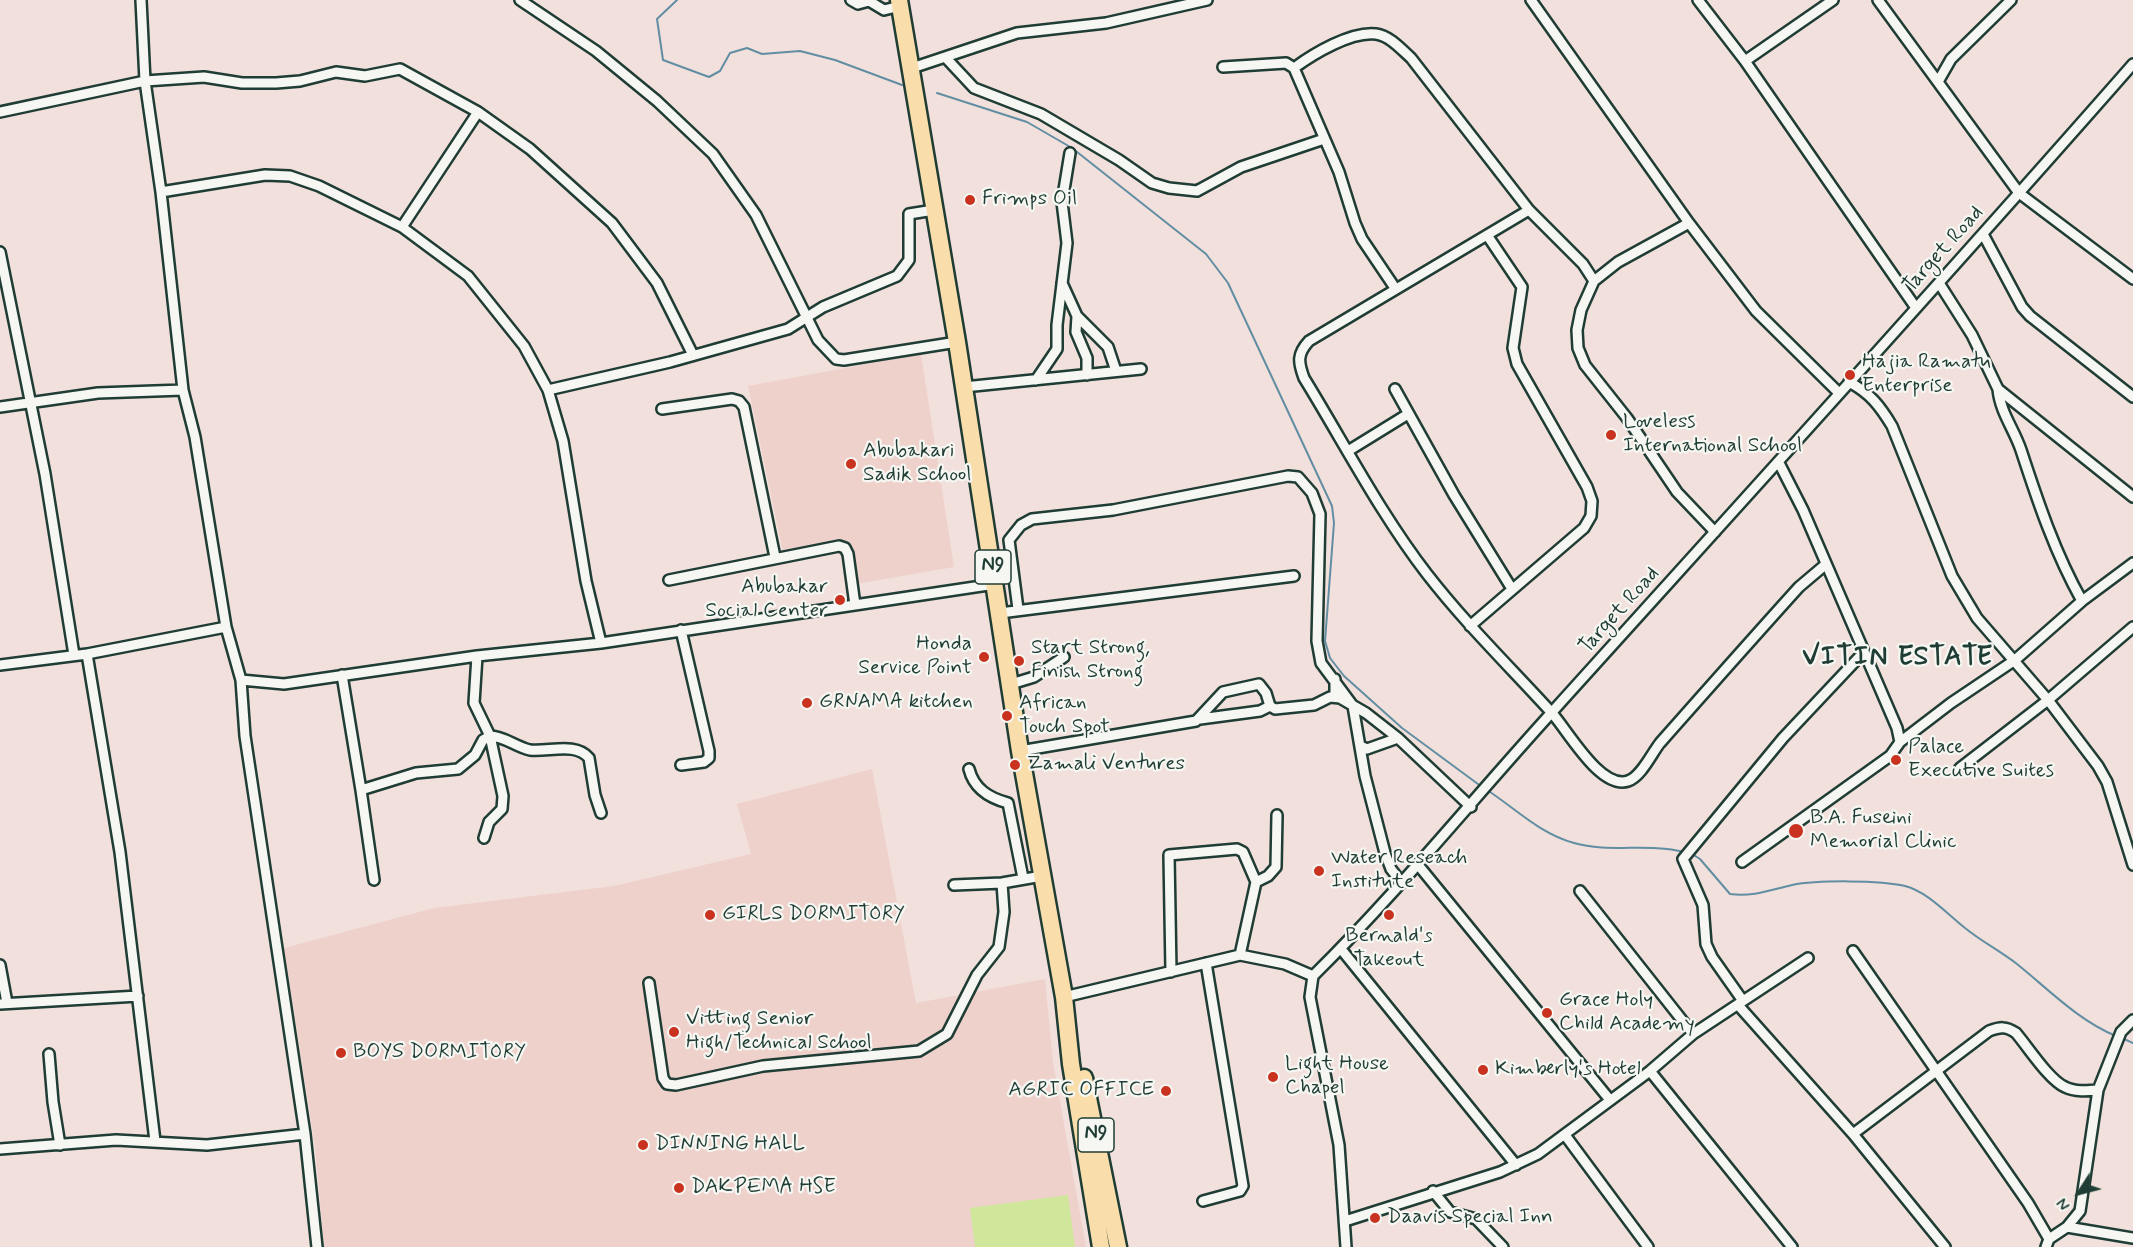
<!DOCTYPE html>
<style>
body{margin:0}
#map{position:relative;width:2133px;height:1247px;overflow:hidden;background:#f2e0dc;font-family:Mynerve,sans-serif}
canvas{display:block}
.north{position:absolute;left:2049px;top:1163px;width:60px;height:60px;-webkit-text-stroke:4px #f6f6f2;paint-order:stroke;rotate:234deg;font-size:16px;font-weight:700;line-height:24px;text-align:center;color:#1f3d34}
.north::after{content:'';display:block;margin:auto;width:21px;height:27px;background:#1f3d34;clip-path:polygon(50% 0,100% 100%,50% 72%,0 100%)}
</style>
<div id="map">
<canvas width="2133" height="1247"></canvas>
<div class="north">N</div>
</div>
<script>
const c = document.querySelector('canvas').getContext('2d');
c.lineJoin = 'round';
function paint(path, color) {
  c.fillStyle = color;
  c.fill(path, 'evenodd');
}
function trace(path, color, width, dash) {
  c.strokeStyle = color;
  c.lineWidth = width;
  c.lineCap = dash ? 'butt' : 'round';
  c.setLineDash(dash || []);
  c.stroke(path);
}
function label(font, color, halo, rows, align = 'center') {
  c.font = font + ' Mynerve,sans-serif';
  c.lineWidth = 4.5;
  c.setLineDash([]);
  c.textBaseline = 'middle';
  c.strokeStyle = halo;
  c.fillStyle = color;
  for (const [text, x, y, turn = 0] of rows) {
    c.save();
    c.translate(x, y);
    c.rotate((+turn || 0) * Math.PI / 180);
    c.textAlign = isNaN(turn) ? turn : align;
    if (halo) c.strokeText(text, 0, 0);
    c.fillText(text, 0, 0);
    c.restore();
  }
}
paint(new Path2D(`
 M921,354L954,567L856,584L847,542L783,552L748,386Z
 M872,769L916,1003L1045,979L1053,1062L1086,1247H324L315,1147L284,948L434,908L614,886L751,854L737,804Z`), '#efd1cc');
paint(new Path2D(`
 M1068,1195L1075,1247H975L970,1208Z`), '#cfe69b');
trace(new Path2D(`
 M677,0L657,19L663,60L709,77L720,71L730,53L747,48L762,54L800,51L835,60L902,85
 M937,93L1027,122L1072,148L1206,254L1228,283L1332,506L1334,523L1325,641L1330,658L1344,676L1402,728L1482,787
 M1487,790C1515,808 1540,834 1574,843C1609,853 1648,843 1684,852
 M1692,854L1700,859L1730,894C1753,897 1770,890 1792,885C1817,880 1881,880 1905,886C1928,892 1947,914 1965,928C1981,941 2000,951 2017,964C2048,989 2079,1021 2116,1036
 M2122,1038L2133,1043`), '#628ea3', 2);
const street = new Path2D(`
 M141,0L145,81L161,192L183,390
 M520,0L596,51L657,101L713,154L756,215L818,340L836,359L844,360L957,342
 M851,0L858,4L869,1L884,10L900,6
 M1531,0L1689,223L1756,311L1839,393
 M1698,0L1745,61L1916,308
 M1878,0L2019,193L2133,279
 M946,58L974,88L1041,114L1119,160L1152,183L1169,188L1197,191L1241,167L1324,139
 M1745,61L1833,0
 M1223,67L1286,63L1294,68L1339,172L1355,223L1362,239L1395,288
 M912,68L1017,33L1106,23L1207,0
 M1294,68C1313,54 1351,31 1376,34C1390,36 1401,49 1411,58L1529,210L1583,264L1594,281
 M1939,80L1951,59L2011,0
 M0,112L145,81L204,77L242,83H276L300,81L336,72L365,76L400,69L478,112L530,149L612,223L657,283L693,355
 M161,192L265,175L290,176L319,186L402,227L468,276L524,346L548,390L563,441L586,581L601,643
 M1529,210L1309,341C1297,354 1298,362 1304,378C1344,443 1380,513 1427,574C1465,623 1509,666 1551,712C1567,729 1600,790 1628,781C1641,777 1652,753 1660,743C1706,691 1752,639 1799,587L1825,565
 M1689,223L1618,262L1594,281L1581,310L1577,330L1578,348L1585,365L1627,418L1677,492L1715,532
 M402,227L478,112
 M1983,234L2022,307L2030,316L2133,397
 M0,252L45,474L74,655
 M1062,283L1077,316L1076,332L1087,358V375
 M1939,283L1972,335L1998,389L2133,497
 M1077,316L1108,347L1116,371
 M1036,380L1057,349V325L1067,243L1062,202L1070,153
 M1849,382C1870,393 1880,406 1892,426L1952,576L1977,618L2048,700L2098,766L2107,782L2133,865
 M964,387L1141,369
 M1395,389L1454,495L1512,589
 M1998,389C2000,412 2014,429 2021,450C2038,502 2055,553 2082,601
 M548,390L670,362L788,329L823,307L897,276L909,260V214L934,210
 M0,407L98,393L183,390L195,437L226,627
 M662,409L732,399L739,401L744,407L775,557
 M1348,451L1408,414
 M669,580L839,546L845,548L848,554L855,605
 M1018,609L1009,540L1021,525L1032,519L1113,510L1288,476L1298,477L1312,493L1320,514L1317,641L1321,663L1353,706L1365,776L1385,853L1391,869L1402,883
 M1000,613L1294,576
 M1470,626L1584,528L1591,516L1592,501L1587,487L1517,364L1513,348L1522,287L1487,235
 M87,654L120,852L155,1141
 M477,656L474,703L490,736C504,736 516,747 530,750C549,752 576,742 589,758L595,795L601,813
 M0,665L87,654L226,627L241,680L284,684L477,656L601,643L995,584
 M342,675L361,790
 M1335,679V692L1340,698L1366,713L1398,738L1471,807
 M241,680L245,736L305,1134L317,1247
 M1011,684L1034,677L1064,657
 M1200,719L1260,711L1270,706
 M1900,742L1951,703L2015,660L2082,601L2133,563
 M1360,746L1367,749L1398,738
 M1020,751L1196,721L1223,692L1259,684L1266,693L1270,706L1275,709L1314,705L1330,697L1340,698
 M681,765L704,762L709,758V751L681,630
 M1960,768L2048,700L2133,627
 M969,769C974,789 989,798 1008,803L1023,878
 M1742,862L1890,756L1900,742L1897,728L1803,510L1779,463
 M1419,866L1610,1100
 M374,880L361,790L416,773L458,769L475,755L483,740L490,736L503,796L502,809L489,822L484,838
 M1256,882L1268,876L1276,867L1277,815
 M954,885L1002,883L1042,876
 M1580,891L1693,1034
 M1341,949L1516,1165
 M1853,951L2028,1203L2049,1239
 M0,965L7,1003
 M1171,972L1169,855L1237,849L1243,852L1256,882L1240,955
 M649,983L663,1078L667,1084L676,1085L763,1066L919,1051L947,1034L977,975L999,947L1004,912L1002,883
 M1064,997L1240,955L1285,964L1313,976
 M1743,1001L1712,957L1706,944L1703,905L1683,859L1783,738L1863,653
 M0,1004L138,996
 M1738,1005L1853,1134L1945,1247
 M49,1054L53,1102L60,1145
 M1650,1071L1792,1247
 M1853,1134L1989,1031C2000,1027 2006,1026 2016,1033C2028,1047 2049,1080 2065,1087C2075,1092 2087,1091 2098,1090
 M1565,1135L1648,1247
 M0,1149L116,1140L207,1145L305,1134
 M1433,1191L1450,1212L1476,1219L1503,1247
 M1203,1201L1240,1191L1243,1186L1206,963
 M1345,1221L1500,1172L1538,1154L1650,1071L1693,1034L1808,958
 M2067,1227L2080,1211L2098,1090L2121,1032L2133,1020
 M1346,1247L1339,1145L1310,997L1313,976C1398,892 1472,800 1553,711C1747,496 1942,282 2133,64
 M2046,1247L2049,1239L2067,1227L2133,1238`);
const highway = new Path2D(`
 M899,0L957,342L1020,751L1064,997L1071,1064L1101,1247
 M1084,1078L1118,1247`);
trace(street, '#1f3d34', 14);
trace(highway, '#1f3d34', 21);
trace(street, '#f6f6f2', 9);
trace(highway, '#f9deab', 16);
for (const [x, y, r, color] of [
 [970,200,6,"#c8321e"],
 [1850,375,6,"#c8321e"],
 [1611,435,6,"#c8321e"],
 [851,464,6,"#c8321e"],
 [840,600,6,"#c8321e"],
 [984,657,6,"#c8321e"],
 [1019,661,6,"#c8321e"],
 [807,703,6,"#c8321e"],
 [1007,716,6,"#c8321e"],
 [1896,760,6,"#c8321e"],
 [1015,765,6,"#c8321e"],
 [1796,831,8,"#c8321e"],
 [1319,871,6,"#c8321e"],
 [710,915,6,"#c8321e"],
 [1389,915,6,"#c8321e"],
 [1547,1013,6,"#c8321e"],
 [674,1032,6,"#c8321e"],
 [341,1053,6,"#c8321e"],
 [1483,1070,6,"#c8321e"],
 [1273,1077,6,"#c8321e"],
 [1166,1091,6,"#c8321e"],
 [643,1145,6,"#c8321e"],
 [679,1188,6,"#c8321e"],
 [1375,1218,6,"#c8321e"]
]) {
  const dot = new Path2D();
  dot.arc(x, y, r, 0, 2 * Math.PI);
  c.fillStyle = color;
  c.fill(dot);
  trace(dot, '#f6f6f2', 2);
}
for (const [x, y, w] of [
 [993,567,36],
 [1096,1135,36]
]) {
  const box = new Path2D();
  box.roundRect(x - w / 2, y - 17, w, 34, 4.5);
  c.fillStyle = '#f6f6f2';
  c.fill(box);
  trace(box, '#1f3d34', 1.5);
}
label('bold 20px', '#1f3d34', null, [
 ["N9",993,567],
 ["N9",1096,1135]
]);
label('21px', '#1f3d34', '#f6f6f2', [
 ["Frimps Oil",982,200],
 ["Hajia Ramatu",1862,363],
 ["Enterprise",1862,387],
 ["Loveless",1623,423],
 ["International School",1623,447],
 ["Abubakari",863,452],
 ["Sadik School",863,476],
 ["Abubakar",828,588,"right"],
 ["Social Center",828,612,"right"],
 ["Honda",972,645,"right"],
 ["Service Point",972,669,"right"],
 ["Start Strong,",1031,649],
 ["Finish Strong",1031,673],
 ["GRNAMA kitchen",819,703],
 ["African",1019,704],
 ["Touch Spot",1019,728],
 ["Palace",1908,748],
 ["Executive Suites",1908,772],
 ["Zamali Ventures",1027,765],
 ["B.A. Fuseini",1810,819],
 ["Memorial Clinic",1810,843],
 ["Water Reseach",1331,859],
 ["Institute",1331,883],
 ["GIRLS DORMITORY",722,915],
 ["Bernald's",1389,937,"center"],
 ["Takeout",1389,961,"center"],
 ["Grace Holy",1559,1001],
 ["Child Academy",1559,1025],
 ["Vitting Senior",686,1020],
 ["High/Technical School",686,1044],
 ["BOYS DORMITORY",353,1053],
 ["Light House",1285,1065],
 ["Chapel",1285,1089],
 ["Kimberly's Hotel",1495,1070],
 ["AGRIC OFFICE",1154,1091,"right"],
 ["DINNING HALL",655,1145],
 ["DAKPEMA HSE",691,1188],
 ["Daavis Special Inn",1387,1218]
], 'left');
label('21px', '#1f3d34', '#f6f6f2', [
 ["Target Road",1944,250,-48],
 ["Target Road",1620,611,-48]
]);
c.letterSpacing = '1.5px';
label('bold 27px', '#1f3d34', '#f6f6f2', [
 ["VITIN ESTATE",1898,658]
]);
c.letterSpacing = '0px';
</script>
